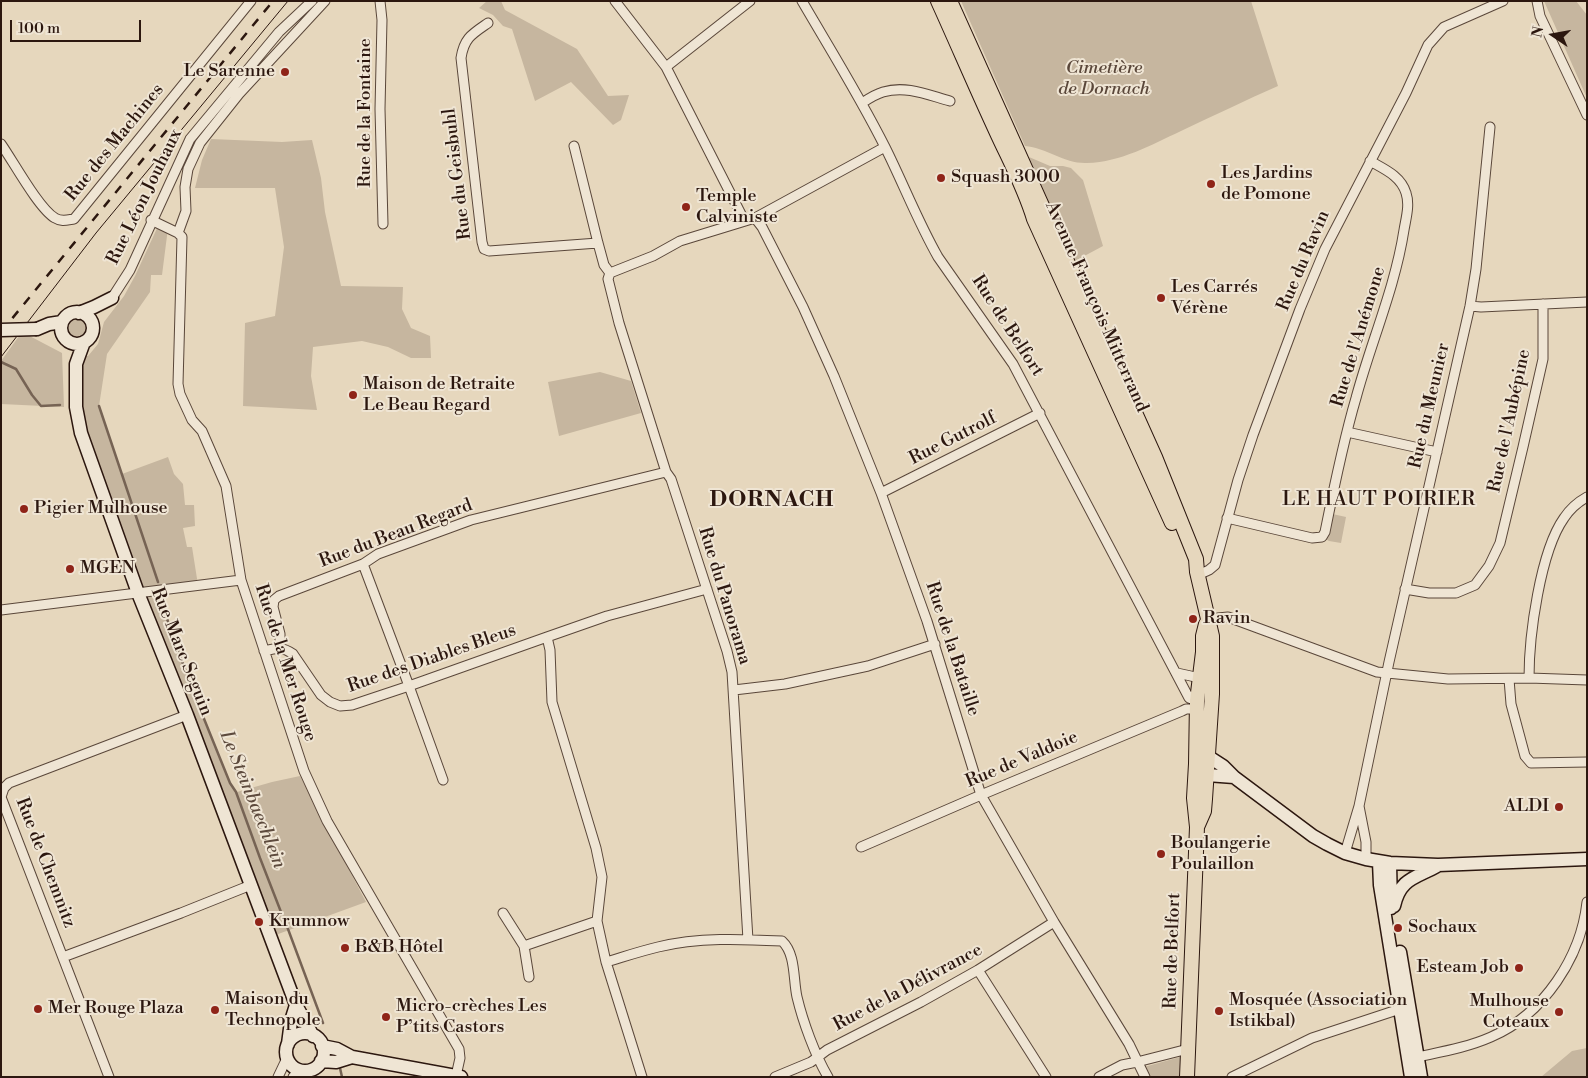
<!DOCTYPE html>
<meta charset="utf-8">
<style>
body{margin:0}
#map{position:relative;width:1588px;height:1078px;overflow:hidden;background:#e6d7bd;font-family:"Libre Bodoni",serif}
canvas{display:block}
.frame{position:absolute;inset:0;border:2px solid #2c170f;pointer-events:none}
.north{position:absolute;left:1528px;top:10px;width:50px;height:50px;-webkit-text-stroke:4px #efe5d4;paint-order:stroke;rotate:282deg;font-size:14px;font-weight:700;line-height:20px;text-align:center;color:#2c170f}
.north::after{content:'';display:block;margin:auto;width:18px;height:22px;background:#2c170f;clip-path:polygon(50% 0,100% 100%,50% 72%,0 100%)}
.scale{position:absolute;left:10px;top:20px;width:131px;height:22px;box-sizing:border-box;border:2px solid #2c170f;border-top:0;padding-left:6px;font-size:15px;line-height:18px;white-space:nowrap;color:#2c170f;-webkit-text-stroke:4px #efe5d4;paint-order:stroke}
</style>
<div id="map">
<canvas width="1588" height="1078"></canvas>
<div class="frame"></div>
<div class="north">N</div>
<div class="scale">100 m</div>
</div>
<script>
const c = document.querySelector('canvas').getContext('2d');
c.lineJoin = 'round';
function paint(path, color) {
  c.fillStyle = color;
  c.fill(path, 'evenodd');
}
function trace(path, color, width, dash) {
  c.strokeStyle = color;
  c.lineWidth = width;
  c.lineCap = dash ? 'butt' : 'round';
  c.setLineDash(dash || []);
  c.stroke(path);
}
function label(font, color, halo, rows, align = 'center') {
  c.font = font + ' "Libre Bodoni",serif';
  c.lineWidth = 4;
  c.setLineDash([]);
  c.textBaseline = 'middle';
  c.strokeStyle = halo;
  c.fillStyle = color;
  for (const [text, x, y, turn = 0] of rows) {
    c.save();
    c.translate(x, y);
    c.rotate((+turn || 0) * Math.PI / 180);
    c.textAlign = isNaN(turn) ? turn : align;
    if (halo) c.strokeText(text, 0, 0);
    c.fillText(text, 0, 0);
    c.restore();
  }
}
paint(new Path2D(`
 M487,1H501L505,10L577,49L608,96L629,95L621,120L613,125L571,82L535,101L512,29L503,26L493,15L479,8Z
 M961,1H1251L1278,86C1246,100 1213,116 1181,131C1151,145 1121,162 1087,163C1065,164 1047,148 1025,146Z
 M1544,1H1576L1587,15V98Z
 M211,139L282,142L312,140L321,178L325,212L341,286L403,287L402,309L411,328L430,336L431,358H411L388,347L362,341L313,347L311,376L317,410L243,406L245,323L275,316L284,247L275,188H195L202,160Z
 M1029,157L1050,166H1063L1071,168L1083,180L1103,246L1075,261Z
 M159,224L168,228L162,275H151L150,292L107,354L99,406L122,474L168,457L174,474L183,484L185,505H194L195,526L183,528L187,547H192L198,585L159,590L161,602L200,711L230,783L237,792L272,782L300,776L366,902L270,937L81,433L79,356H88L98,344L104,322L124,296L135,276Z
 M65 330a11 11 0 1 1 22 0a11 11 0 1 1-22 0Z
 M22,332L62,353L64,407L1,404V361Z
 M600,372L631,381L641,413L559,436L548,382Z
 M1328,513L1346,517L1341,543L1329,541L1322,537Z
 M1587,1048V1077H1541L1572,1051Z
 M1180,1057L1179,1077H1149L1144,1067Z`), '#c6b69f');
trace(new Path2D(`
 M1,362L16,369L32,395L41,406L60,405
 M99,406L158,582
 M161,602L192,689
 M196,699L230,783L236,792L260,858L281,912
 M285,921L323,1023
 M340,1068L342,1077`), '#766354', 2.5);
const street = new Path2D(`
 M380,1L382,20L380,109L383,224
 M615,1L666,67L744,220
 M802,1C830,49 860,97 885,147C903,183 918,222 938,257L1013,364L1189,698L1197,701
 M1537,1L1540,16L1587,115
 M488,23C472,34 464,38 461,58L482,242L484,249L489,251L598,243
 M666,67L750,1
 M862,103C868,99 876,94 883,92C906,85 928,95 950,101
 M1,144C13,161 39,209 55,218C61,222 67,220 74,219L251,1
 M574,146L598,243L604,265L610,273
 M755,218L762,227L803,307L834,376L881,493L927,621L981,795L1054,922L1129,1044L1145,1077
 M151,220L178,233L182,237L178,384L180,394L192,420L202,431L226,486L241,580L304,771L327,821L459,1049L460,1058L456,1076
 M178,233L186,211L185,187L188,169L200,143L239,94L325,1
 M610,273L608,279L619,323L666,472L671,479L727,651L732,672L748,940
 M610,273L653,256L680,241L755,218L885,147
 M112,298L130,270L190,139L279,32L312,1
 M1470,306L1481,307L1587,302
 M1347,432L1437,452
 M881,493L1040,413
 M1227,518L1312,538L1322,537L1325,532C1334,487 1343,442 1356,398C1371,342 1395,288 1404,230C1406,218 1410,205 1406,193C1401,176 1384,169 1370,161
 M363,564L409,686L443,780
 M1198,575L1209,570L1215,565L1238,480L1253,435L1300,309L1325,249L1406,93L1428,45L1444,27L1503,1
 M1405,589L1429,593H1456L1475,585L1489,566L1500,543L1523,447L1543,359V304
 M1,610L241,580
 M1207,619L1228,617L1377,672L1448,679L1529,678L1587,680
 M280,647V634L273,607L274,600L279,596L363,564L378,554L471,520L666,472
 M264,651C276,648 282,646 293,654L321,695L330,702L340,706L352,705L409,686L547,637
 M1177,673L1200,678L1203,682
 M1529,678C1529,636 1540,552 1564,518C1570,509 1578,502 1587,497
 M1509,679L1511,704L1525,756L1531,763L1587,762
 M734,690L785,684L868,666L935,644
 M1359,806L1389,662L1470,306L1476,269L1490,127
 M861,847L981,795L1182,711L1186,709H1197
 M1345,853L1359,806L1366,842V859
 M503,913L524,946L529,977
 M524,946L597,921
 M63,957L181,913L251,885
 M606,962C623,957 641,951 658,947C698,937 742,939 782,941C796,954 793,979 797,997C803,1022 815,1055 828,1077
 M978,970L1046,1077
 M1413,1058C1440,1052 1466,1048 1491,1037C1544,1014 1581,957 1587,902
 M109,1077L1,797L4,788L9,783L187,715
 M278,1077L287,1058
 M293,1077L301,1070
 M642,1077L606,962L597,921L602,877L596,848L552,702L550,650L547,637L607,616L707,589
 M775,1077L811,1062L827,1050L921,1002L978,970L1054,922
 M1099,1077L1122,1065L1137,1062L1188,1049
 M1232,1077L1312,1038L1400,1009`);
const secondary = new Path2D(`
 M61 328a16 16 0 1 1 32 0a16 16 0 1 1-32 0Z
 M79,313L94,307L112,298
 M37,329L49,324L62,322
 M84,342L76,364V407L81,433L138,593L187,715L296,1005L313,1036
 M1234,777L1207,775L1196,764L1209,757L1223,766L1234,777L1313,836L1327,844L1345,853L1366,859L1390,863L1438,865L1587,859
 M1379,862L1380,885L1411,1077
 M1390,863L1391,908
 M1394,906C1400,878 1416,878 1437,866
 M1400,952L1421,1077
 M286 1052a19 19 0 1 1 38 0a19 19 0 1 1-38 0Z
 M288,1044L291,1021L296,1005
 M322,1046L337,1049L352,1057L461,1077
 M321,1061L336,1062L352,1057`);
const primary = new Path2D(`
 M938,1C958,45 977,90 998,135C1011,163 1025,189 1034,219L1172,523
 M950,1L1155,457L1196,559L1197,572L1212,636V694L1205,799L1204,811L1197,827
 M1187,1077L1197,827L1194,798L1196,764L1197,701L1203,652V636L1206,624`);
trace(street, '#5a473a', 11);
trace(secondary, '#2c170f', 15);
trace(primary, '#2c170f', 16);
trace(street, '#efe5d4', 9);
trace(secondary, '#efe5d4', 12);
trace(primary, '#e6d7bd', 14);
trace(new Path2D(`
 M1,357L96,233L288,1`), '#2c170f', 1);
trace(new Path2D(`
 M1,332L273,1`), '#2c170f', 2.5, [9, 9]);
const secondaryBridge = new Path2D(`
 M1,330L37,329`);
trace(secondaryBridge, '#2c170f', 15, []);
trace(secondaryBridge, '#efe5d4', 12);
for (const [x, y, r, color] of [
 [285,72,5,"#8f2418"],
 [941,178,5,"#8f2418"],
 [1211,184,5,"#8f2418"],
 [686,207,5,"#8f2418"],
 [1161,298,5,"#8f2418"],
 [353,395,5,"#8f2418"],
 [24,509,5,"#8f2418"],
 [70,569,5,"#8f2418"],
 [1193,619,5,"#8f2418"],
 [1559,807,5,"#8f2418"],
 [1161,854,5,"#8f2418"],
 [259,922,5,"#8f2418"],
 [1398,928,5,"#8f2418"],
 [345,948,5,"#8f2418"],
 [1519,968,5,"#8f2418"],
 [38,1009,5,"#8f2418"],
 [215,1010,5,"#8f2418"],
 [1219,1011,5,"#8f2418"],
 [1559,1012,5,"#8f2418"],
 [386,1017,5,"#8f2418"]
]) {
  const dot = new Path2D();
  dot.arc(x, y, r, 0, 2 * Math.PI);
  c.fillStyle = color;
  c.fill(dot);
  trace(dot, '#efe5d4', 2);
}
label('italic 18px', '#5a473a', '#efe5d4', [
 ["Cimetière",1104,69],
 ["de Dornach",1104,90]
]);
label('18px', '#2c170f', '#efe5d4', [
 ["Le Sarenne",275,72,"right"],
 ["Les Jardins",1221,174],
 ["de Pomone",1221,195],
 ["Squash 3000",951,178],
 ["Temple",696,197],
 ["Calviniste",696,218],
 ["Les Carrés",1171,288],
 ["Vérène",1171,309],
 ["Maison de Retraite",363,385],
 ["Le Beau Regard",363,406],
 ["Pigier Mulhouse",34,509],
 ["MGEN",80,569],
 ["Ravin",1203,619],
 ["ALDI",1549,807,"right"],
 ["Boulangerie",1171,844],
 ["Poulaillon",1171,865],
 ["Krumnow",269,922],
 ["Sochaux",1408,928],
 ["B&B Hôtel",355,948],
 ["Esteam Job",1509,968,"right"],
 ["Maison du",225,1000],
 ["Technopole",225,1021],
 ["Mosquée (Association",1229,1001],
 ["Istikbal)",1229,1022],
 ["Mulhouse",1549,1002,"right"],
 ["Coteaux",1549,1023,"right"],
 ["Micro-crèches Les",396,1007],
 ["P’tits Castors",396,1028],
 ["Mer Rouge Plaza",48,1009]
], 'left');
label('18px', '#2c170f', '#efe5d4', [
 ["Rue de la Fontaine",366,113,-90],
 ["Rue des Machines",115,143,-51],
 ["Rue du Geisbuhl",458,174,-97],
 ["Rue Léon Jouhaux",145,197,-64],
 ["Rue du Ravin",1304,261,-67],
 ["Avenue François Mitterrand",1096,307,66],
 ["Rue de Belfort",1007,326,57],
 ["Rue de l'Anémone",1359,337,-73],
 ["Rue du Meunier",1430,406,-77],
 ["Rue de l'Aubépine",1510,421,-78],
 ["Rue Gutrolf",953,439,-27],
 ["Rue du Beau Regard",396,534,-21],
 ["Rue du Panorama",724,596,73],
 ["Rue de la Bataille",952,649,72],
 ["Rue Marc Seguin",181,652,68],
 ["Rue des Diables Bleus",432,659,-19],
 ["Rue de la Mer Rouge",285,663,72],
 ["Rue de Valdoie",1022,760,-23],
 ["Rue de Chemnitz",45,863,69],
 ["Rue de Belfort",1173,951,-88],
 ["Rue de la Délivrance",908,988,-28]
]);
label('italic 19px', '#5d4a3d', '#efe5d4', [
 ["Le Steinbaechlein",252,800,68]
]);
c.letterSpacing = '1px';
label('20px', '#2c170f', '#efe5d4', [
 ["LE HAUT POIRIER",1379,500]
]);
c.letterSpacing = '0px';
c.letterSpacing = '1px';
label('bold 22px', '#2c170f', '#efe5d4', [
 ["DORNACH",772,501]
]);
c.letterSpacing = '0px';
</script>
